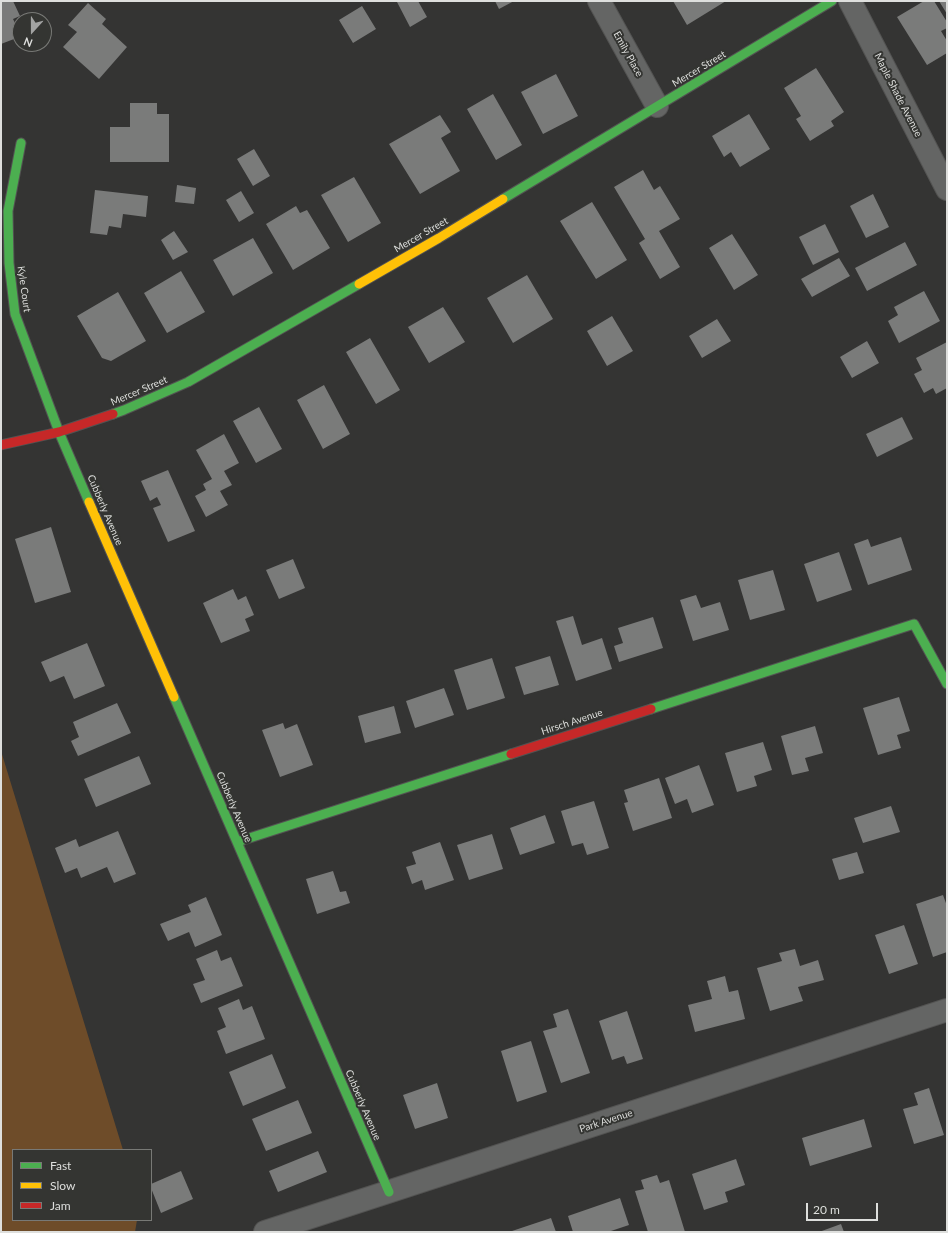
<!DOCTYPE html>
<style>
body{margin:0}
#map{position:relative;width:948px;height:1233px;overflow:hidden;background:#343433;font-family:Lato,sans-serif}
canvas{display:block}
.frame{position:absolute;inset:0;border:2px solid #dedfdd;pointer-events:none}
.legend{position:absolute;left:12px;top:1149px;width:140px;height:72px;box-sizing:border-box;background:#343532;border:1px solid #787976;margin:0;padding:5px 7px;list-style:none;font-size:12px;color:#dedfdd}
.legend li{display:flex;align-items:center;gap:8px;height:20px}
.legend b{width:20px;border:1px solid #787976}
.north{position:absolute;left:12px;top:12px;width:40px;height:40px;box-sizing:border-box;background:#343532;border:1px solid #787976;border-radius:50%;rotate:201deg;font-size:11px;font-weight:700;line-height:16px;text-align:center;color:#dedfdd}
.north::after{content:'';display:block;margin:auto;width:14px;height:18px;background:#a2a3a2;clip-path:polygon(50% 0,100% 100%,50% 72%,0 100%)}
.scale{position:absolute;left:806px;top:1203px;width:72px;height:18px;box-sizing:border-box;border:2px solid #dedfdd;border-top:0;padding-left:5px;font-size:12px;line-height:14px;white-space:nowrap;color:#dedfdd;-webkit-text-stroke:3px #343532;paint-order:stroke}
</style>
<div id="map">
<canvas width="948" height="1233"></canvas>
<div class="frame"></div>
<ul class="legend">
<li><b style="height:5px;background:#4caf50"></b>Fast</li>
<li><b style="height:5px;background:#ffc107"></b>Slow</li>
<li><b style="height:5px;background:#c62828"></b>Jam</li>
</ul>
<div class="north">N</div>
<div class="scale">20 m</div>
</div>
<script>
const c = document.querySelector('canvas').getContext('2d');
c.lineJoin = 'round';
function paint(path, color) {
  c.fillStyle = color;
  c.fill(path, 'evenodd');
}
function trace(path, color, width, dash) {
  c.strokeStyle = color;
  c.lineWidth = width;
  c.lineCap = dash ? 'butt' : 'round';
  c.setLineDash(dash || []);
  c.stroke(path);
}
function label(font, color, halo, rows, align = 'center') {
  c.font = font + ' Lato,sans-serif';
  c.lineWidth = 4;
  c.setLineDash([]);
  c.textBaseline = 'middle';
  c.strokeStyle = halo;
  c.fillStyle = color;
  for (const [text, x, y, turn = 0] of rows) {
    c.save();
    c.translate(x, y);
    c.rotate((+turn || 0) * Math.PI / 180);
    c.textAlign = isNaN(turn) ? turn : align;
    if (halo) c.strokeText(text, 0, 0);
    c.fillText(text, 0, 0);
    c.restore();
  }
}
paint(new Path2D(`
 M1,751L123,1150H13V1220H137L135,1232H1Z`), '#6e4c29');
paint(new Path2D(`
 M1,1H13L20,16L13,19L18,29L14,39L1,44Z
 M399,1H418L427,17L410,27L397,2Z
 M495,1H514L499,9Z
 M673,1H726L687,25Z
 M924,1H934L947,22V28L941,31L947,41V53L927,65L897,17Z
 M939,1H947V14Z
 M88,3L106,19L102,24L127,47L99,79L63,47L77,32L68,25Z
 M362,6L376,29L353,43L339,20Z
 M816,68L844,112L831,121L834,126L810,141L796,119L801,116L784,88Z
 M556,74L578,116L543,134L521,92Z
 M493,94L522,145L496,160L467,109Z
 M130,103H157V114H169V162H110V127H130Z
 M749,114L770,149L740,167L731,152L724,157L712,136Z
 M440,115L451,132L441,138L460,171L420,194L389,144Z
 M254,149L270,176L253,186L237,159Z
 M643,170L654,190L660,186L680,219L659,231L680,267L660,279L639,243L645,239L614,187Z
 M354,177L381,223L348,242L321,195Z
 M177,185L196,188L194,204L175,202Z
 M95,190L148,196L146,217L123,214L121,228L109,226L107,235L90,233Z
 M241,191L254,213L239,222L226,200Z
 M873,194L889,227L866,238L850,206Z
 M592,202L627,260L596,279L560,221Z
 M296,206L300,213L307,210L330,248L293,270L266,224Z
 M825,224L839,252L813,265L799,237Z
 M174,231L188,252L173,260L161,240Z
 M732,234L758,275L734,290L709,248Z
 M253,238L273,273L233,296L213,260Z
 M905,242L917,265L867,291L855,268Z
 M839,258L850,276L812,297L801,279Z
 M181,271L205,312L167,333L144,293Z
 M527,275L553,319L513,343L487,298Z
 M924,291L940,321L899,343L888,321L898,315L894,307Z
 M118,292L146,341L111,361L102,358L77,316Z
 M443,307L465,342L429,363L408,327Z
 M612,316L633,351L607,366L587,331Z
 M717,319L731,341L702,358L689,336Z
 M370,338L400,390L376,404L346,352Z
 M867,341L879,363L852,378L840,357Z
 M947,342V388L936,394L933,388L924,393L914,374L922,370L916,358Z
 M324,385L350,434L323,449L297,400Z
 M259,407L282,449L256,463L233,421Z
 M902,417L913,439L877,457L866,434Z
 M224,434L239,463L224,471L232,485L220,491L228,505L206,517L195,496L206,490L203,484L212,479L196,450Z
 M168,470L195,531L168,542L153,508L161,505L157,497L150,501L141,481Z
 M51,527L71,592L35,603L15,539Z
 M901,537L912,570L868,585L854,544L868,539L871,547Z
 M839,552L852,590L817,602L804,564Z
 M293,559L305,588L279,599L266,570Z
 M773,570L785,610L750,620L738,580Z
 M233,589L238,600L246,596L254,615L245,619L250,631L221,643L203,603Z
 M696,595L701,608L720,602L729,630L693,641L680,600Z
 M573,616L582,645L602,638L612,669L576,681L556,621Z
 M653,617L663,648L619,662L614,646L623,643L618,628Z
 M87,643L105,686L74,699L64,676L50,682L41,662Z
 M550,656L559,685L524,695L515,667Z
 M492,658L505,698L467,710L454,670Z
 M444,688L454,715L415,728L406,701Z
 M899,697L910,731L897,735L901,748L878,755L863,708Z
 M117,703L131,733L78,756L71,741L79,737L73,722Z
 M394,706L401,733L365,743L358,716Z
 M283,723L285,729L297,724L313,765L280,777L262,730Z
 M815,726L823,753L805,758L809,771L792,775L781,736Z
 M763,742L772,770L754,776L757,786L737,792L725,753Z
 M139,756L151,784L96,807L84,779Z
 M699,765L714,805L692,813L687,799L675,804L665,778Z
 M659,778L672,818L633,831L624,803L628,802L624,790Z
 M594,801L609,848L587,855L583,843L572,846L561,811Z
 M891,806L900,832L863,843L854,818Z
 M545,815L555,843L520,855L510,828Z
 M118,831L136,874L114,883L107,867L81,878L77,868L65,873L55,848L76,839L79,847Z
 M492,834L503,869L469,880L457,845Z
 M440,842L454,880L425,890L422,880L412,884L406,867L416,864L412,852Z
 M857,852L864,873L839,880L832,859Z
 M333,871L340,892L346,891L350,903L317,914L306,879Z
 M943,895L947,906V952L933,957L916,904Z
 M206,897L222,935L195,947L189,932L168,941L160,924L191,912L188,905Z
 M904,925L918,964L889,974L875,935Z
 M795,949L800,966L818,960L824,980L798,987L803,1001L770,1011L757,968L782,961L779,953Z
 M217,950L221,961L231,957L243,986L201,1003L193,984L205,980L196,959Z
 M725,976L729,992L738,990L745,1019L695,1032L688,1005L712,999L707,981Z
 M239,999L243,1010L252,1006L265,1039L226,1054L217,1031L226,1027L218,1008Z
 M568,1009L590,1073L561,1083L543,1031L557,1027L553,1014Z
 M627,1011L643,1059L627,1064L624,1056L612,1060L599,1021Z
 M531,1041L547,1092L517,1102L501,1051Z
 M272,1054L286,1088L243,1106L229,1072Z
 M437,1083L448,1118L415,1129L403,1095Z
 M929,1088L944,1135L914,1144L903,1109L918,1105L914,1093Z
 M298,1100L312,1133L266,1151L252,1119Z
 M864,1119L872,1147L810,1166L802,1138Z
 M318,1151L327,1172L278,1192L269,1171Z
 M736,1159L745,1185L725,1192L728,1202L704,1210L692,1174Z
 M181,1171L193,1199L161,1213L151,1188V1184Z
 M657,1175L660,1183L669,1180L685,1232H648L635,1191L644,1189L641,1180Z
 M620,1198L629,1225L608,1232H573L568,1216Z
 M551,1218L556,1232H509Z
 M841,1224L844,1232H819Z`), '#7a7b7a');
const street = new Path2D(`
 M599,1L657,106
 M850,1L947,189
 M265,1232L947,1010`);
const fast = new Path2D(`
 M21,143L8,211L9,263L15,314L59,432L89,502
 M503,199L832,1
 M113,414L124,410L188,382L359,284
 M174,697L389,1192
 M651,709L914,624L947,684
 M237,842L511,754`);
const slow = new Path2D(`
 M359,284L439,238L503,199
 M89,502L174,697`);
const jam = new Path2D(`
 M1,445L59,432L113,414
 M511,754L651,709`);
trace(street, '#535352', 24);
trace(fast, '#535352', 11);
trace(slow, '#535352', 11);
trace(jam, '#535352', 11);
trace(street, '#646564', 22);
trace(fast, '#4caf50', 9);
trace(slow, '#ffc107', 9);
trace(jam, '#c62828', 9);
label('10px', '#dedfdd', '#343532', [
 ["Emily Place",628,54,61],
 ["Mercer Street",699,69,-31],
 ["Maple Shade Avenue",898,95,63],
 ["Mercer Street",421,235,-30],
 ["Kyle Court",24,289,82],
 ["Mercer Street",139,391,-23],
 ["Cubberly Avenue",105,510,67],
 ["Hirsch Avenue",572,722,-18],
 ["Cubberly Avenue",234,807,67],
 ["Cubberly Avenue",363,1105,67],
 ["Park Avenue",606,1121,-18]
]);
</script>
